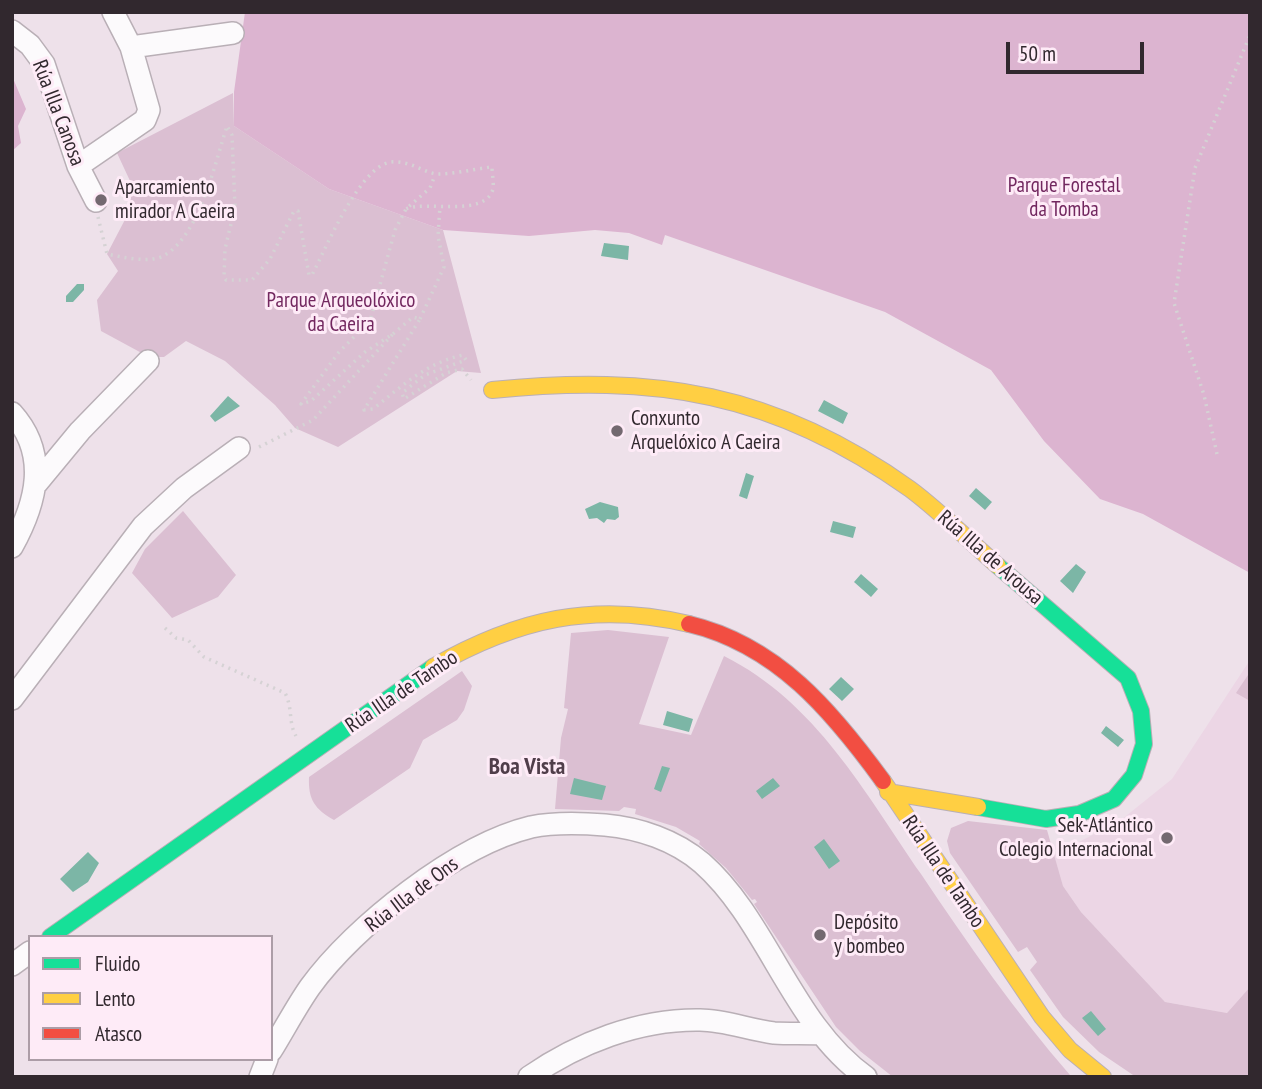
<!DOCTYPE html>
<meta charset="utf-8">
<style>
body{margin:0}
#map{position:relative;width:1262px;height:1089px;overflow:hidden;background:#eee1ea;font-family:"PT Sans Narrow",sans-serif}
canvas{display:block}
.frame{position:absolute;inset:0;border:14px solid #31282e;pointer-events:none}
.legend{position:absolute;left:28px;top:935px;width:245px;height:126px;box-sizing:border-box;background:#feebf7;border:2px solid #ac9da7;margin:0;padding:9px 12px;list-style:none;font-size:21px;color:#31282e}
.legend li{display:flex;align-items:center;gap:14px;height:35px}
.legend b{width:35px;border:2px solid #ac9da7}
.scale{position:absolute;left:1006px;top:42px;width:138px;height:32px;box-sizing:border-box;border:4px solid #31282e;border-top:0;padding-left:9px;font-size:21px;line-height:24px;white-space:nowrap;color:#31282e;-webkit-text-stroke:5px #feebf7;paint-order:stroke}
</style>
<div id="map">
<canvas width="1262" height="1089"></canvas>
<div class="frame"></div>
<ul class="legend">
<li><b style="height:9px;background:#16e098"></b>Fluido</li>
<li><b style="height:9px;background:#ffcf43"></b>Lento</li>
<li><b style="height:9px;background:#f24e42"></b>Atasco</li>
</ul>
<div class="scale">50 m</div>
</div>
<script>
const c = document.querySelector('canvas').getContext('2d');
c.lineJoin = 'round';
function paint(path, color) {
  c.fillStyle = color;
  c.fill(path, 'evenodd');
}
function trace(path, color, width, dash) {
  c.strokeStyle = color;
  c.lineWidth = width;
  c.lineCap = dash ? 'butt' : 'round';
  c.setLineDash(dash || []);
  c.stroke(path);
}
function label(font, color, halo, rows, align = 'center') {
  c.font = font + ' "PT Sans Narrow",sans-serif';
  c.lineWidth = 6;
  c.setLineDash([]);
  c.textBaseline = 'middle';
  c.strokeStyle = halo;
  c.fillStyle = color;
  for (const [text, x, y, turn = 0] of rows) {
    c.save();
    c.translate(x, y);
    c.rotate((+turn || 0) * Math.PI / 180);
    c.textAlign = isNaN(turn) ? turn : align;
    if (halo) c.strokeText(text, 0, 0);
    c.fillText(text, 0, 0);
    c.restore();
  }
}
paint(new Path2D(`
 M1250,660V987L1227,1013L1165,1002L1081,912L1063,886L1054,855L1121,820L1172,779Z`), '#ecd6e5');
paint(new Path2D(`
 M233,93L234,126L329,189L443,230L481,373L457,371L338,447L295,428L275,405L225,361L186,341L164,357H149L101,331L97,300L118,271L107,254L130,210L131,183L117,153Z
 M183,511L236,575L218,597L172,618L132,573L145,549Z
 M608,630L669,637L639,724L691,735L724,656C816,702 865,793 921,874C968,944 1015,1012 1070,1075L893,1077L860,1051L836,1027L754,904L757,902L755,899L752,900L726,868L699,844L700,841L676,827L635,814L636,809L624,807L619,811L555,809L561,738L568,709L564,708L571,633Z
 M462,671L472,686L464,710L457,720L423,740L410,768L334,820C315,809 308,800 309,777Z
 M1250,672V701L1236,693Z
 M968,821L1047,830L1063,886L1081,912L1165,1002L1227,1013L1250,987V1077H1136L1099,1052L1063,1017L1030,970L1037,962L1027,947L1018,952L950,853L947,841L951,828Z`), '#dbbfd2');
paint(new Path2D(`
 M245,12H1250V573L1143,514L1100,499L1044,441L991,370L885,312L665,235L662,245L629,233L595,230L529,236L443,230L329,189L234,126V92Z
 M12,76L26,109L18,126L21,143L12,151Z`), '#dcb4d0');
paint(new Path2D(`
 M604,243L629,246L628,260L601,256Z
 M77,284H84V290L73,302H66V296Z
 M228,396L240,406L215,422L210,416Z
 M824,400L848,413L843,424L818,411Z
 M746,473L754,476L747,499L739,496Z
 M976,488L992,502L985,510L969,496Z
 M600,502L618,507L619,517L615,520L607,519L604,523L597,518L589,519L585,509Z
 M833,521L856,527L853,538L830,532Z
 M1076,564L1086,572L1073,593L1060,581Z
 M861,574L878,589L871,597L854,582Z
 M841,677L854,689L842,701L829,689Z
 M667,711L693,719L689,732L663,725Z
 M1106,726L1124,740L1118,747L1101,733Z
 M662,766L670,768L661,792L654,789Z
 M574,778L606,786L602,800L570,794Z
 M773,778L780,786L762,799L756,791Z
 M824,839L840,861L829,869L814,847Z
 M88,852L99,863L88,882L73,892L60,879Z
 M1091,1011L1106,1029L1098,1036L1082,1018Z`), '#7cb6a6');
const street = new Path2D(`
 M12,31L30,45L44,64L78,166L96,201
 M131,47L233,33
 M78,166L145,120L149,110L131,47L113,12
 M12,413C49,454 37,502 12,547
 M37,483L80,431L148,361
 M12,699L143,526L184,488L239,448
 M12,965L30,952
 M271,1051C284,1030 296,1007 310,987C354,926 457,845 531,827C555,822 581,823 605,825C639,828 675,840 702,863C768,921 792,1025 866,1077
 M260,1077L267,1059
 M529,1077C578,1043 639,1019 700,1020C725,1020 749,1030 774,1033C789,1034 806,1033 822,1034`);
const fast = new Path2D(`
 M978,807L1046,819L1079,814L1114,799L1134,775L1144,744L1141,711L1128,678L998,566
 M50,937L433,667`);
const slow = new Path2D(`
 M492,390C655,374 774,392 910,489C941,512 969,541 998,566
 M433,667C517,619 594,601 689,624
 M883,781L1042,1017L1070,1050L1103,1077
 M888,792L978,807`);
const jam = new Path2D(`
 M689,624C777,645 832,711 883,781`);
trace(street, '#b9afb6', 24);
trace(fast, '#b9afb6', 18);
trace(slow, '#b9afb6', 18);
trace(jam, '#b9afb6', 18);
trace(new Path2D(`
 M98,217L107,254C122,257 151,264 165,255C200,234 215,163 227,126L232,135L235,207L225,249L224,277L226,280H252L270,259L294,211H298L309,275H312C326,248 360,166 391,162C410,160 426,174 438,174C455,174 474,169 492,167C492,173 494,183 493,189C485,218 426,200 406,209
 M420,319L444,267L438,236L440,206
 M393,334L413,317L420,319L364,410L373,409C402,386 426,363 463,355L466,360L425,375L402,393L404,399L446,373L462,369L471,380
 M259,447L313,420L393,334L365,352L311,401L301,404L339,352L370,321L395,230L406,209L430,188L435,175
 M1217,454L1204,395L1174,303L1195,168L1250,35
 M165,628L176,638L188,640L204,657L285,693C293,708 288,722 296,736`), '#d5d2d4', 3.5, [2, 5]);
trace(street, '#fcfafc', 21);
trace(fast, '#16e098', 16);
trace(slow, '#ffcf43', 16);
trace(jam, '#f24e42', 16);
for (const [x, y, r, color] of [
 [101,200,7,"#736970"],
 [617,431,7,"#736970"],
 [1167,838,7,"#736970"],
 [820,935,7,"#736970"]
]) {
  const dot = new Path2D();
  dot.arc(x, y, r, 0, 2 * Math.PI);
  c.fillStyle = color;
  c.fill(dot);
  trace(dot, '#feebf7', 2.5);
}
label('21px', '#31282e', '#feebf7', [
 ["Rúa Illa Canosa",58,113,69],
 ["Rúa Illa de Arousa",990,558,41],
 ["Rúa Illa de Tambo",402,692,-34],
 ["Rúa Illa de Tambo",943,872,56],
 ["Rúa Illa de Ons",412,895,-37]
]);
label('21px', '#72275f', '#feebf7', [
 ["Parque Forestal",1064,186],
 ["da Tomba",1064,210],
 ["Parque Arqueolóxico",341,301],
 ["da Caeira",341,325]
]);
label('21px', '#31282e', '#feebf7', [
 ["Aparcamiento",115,188],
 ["mirador A Caeira",115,212],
 ["Conxunto",631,419],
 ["Arquelóxico A Caeira",631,443],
 ["Sek-Atlántico",1153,826,"right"],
 ["Colegio Internacional",1153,850,"right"],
 ["Depósito",834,923],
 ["y bombeo",834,947]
], 'left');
label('bold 23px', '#503e4a', '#feebf7', [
 ["Boa Vista",527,767]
]);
</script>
